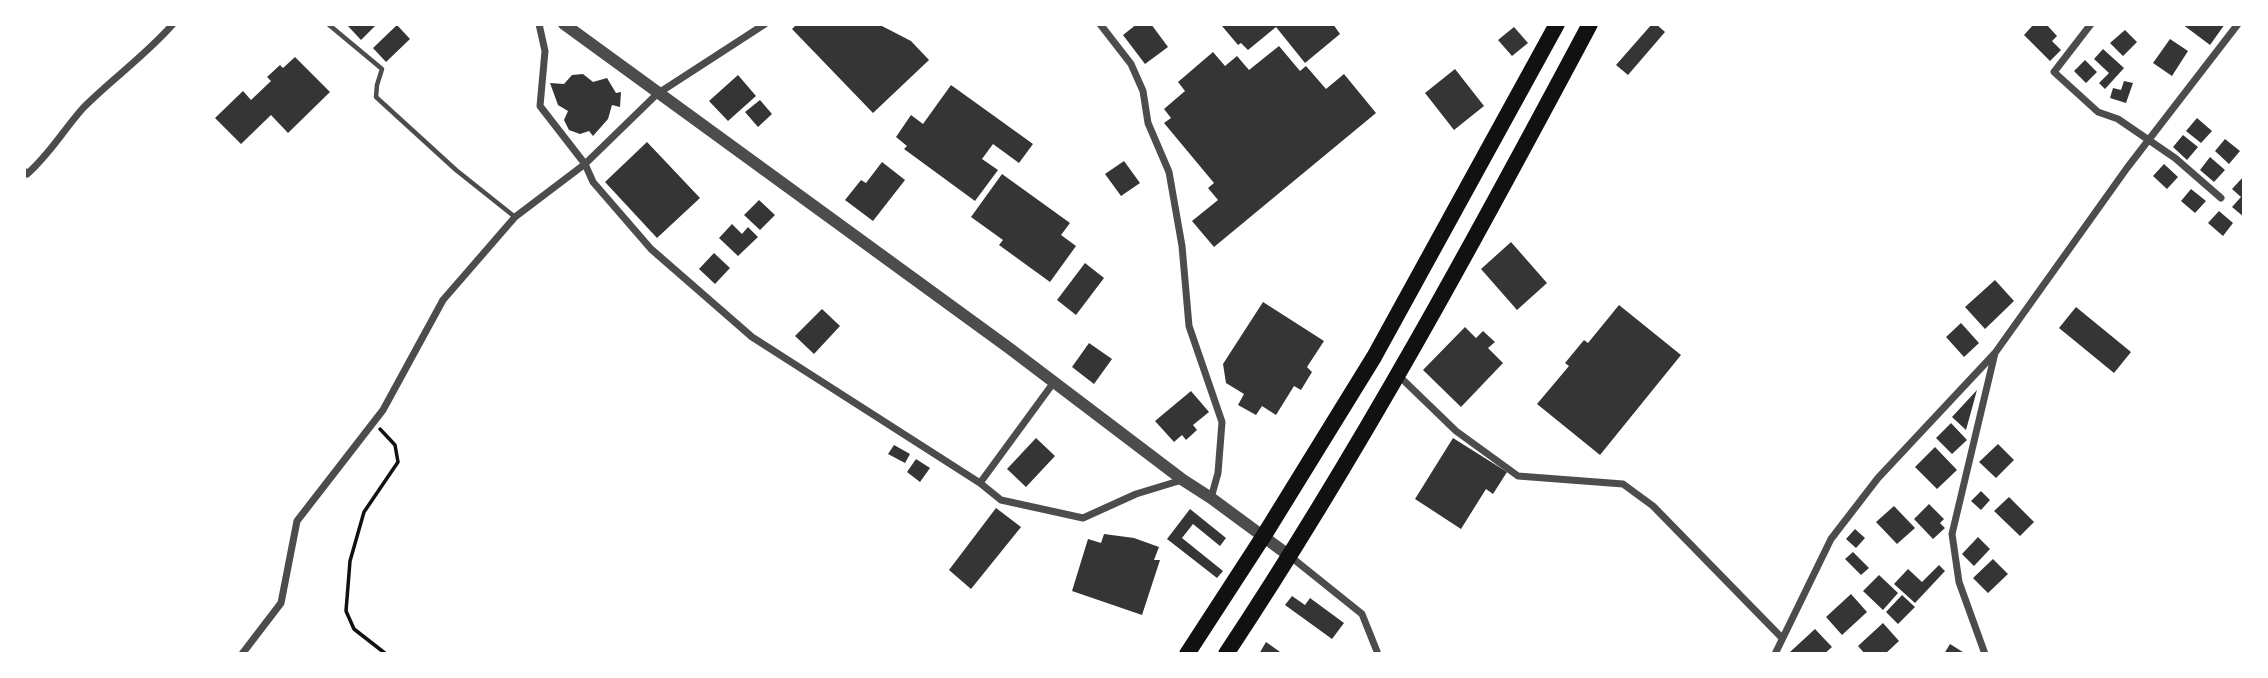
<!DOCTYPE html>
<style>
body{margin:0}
#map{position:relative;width:2268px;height:678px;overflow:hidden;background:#fff;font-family:"Roboto Serif",serif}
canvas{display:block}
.frame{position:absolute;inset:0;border:26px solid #fff;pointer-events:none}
</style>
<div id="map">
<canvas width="2268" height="678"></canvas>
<div class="frame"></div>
</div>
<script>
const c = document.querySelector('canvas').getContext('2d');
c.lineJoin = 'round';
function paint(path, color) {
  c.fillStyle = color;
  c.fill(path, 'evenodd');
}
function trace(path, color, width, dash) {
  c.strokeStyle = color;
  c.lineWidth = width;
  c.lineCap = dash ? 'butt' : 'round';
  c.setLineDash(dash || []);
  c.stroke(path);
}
paint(new Path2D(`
 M349,24H377L361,40L348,26Z
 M797,24H878L911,41L929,60L873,113L792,29Z
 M1137,24H1151L1168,47L1145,64L1123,35Z
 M1224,24H1333L1340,34L1305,63L1276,27L1248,50L1241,43L1238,45L1222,26Z
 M1652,24H1656L1665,32L1628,75L1616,65Z
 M2034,24H2046L2057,36L2052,41L2061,50L2050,61L2024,35Z
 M2182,24H2225L2210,45Z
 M397,25L410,39L386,62L373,48Z
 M1514,27L1528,43L1512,56L1498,40Z
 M2125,30L2137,42L2123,56L2110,43Z
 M2170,39L2188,51L2172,76L2153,63Z
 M1279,46L1300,71L1306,66L1326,89L1344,74L1376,113L1214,247L1192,221L1218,200L1208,188L1214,183L1164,123L1171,118L1164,109L1185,91L1178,82L1213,52L1225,66L1237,56L1249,70Z
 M2103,49L2124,68L2105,89L2099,83L2109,73L2094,59Z
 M295,57L330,92L288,133L271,115L241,144L215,118L243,91L251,100L271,81L267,77L280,65L283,68Z
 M2085,60L2097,72L2086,83L2074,71Z
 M1455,69L1484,106L1454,130L1425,93Z
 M583,74L593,82L607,78L616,93L621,92L620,107L612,105L608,119L593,136L589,131L580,134L569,130L564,120L568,111L558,105L550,83L564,84L572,75Z
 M738,75L756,96L728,121L709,101Z
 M2124,81L2133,83L2126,103L2110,98L2113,88L2121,90Z
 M951,85L1033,144L1019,163L993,144L982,159L998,170L975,201L904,149L907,146L896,137L911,115L923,124Z
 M760,100L772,114L758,127L745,112Z
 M2197,118L2212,131L2201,143L2186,131Z
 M2183,135L2198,147L2187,160L2173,147Z
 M2225,139L2240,151L2229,164L2215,151Z
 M647,142L700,198L657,238L605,182Z
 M2210,157L2225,170L2214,182L2200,170Z
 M1124,161L1140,183L1121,196L1105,174Z
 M882,162L905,180L873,221L845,200L861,180L866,183Z
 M2164,164L2178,177L2167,189L2153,176Z
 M1002,174L1070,223L1061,235L1076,246L1050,282L999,245L1003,240L971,217Z
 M2244,176V217L2232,207L2241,197L2232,189Z
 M2191,189L2206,201L2195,213L2181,201Z
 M759,200L775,215L760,230L744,215Z
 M2219,211L2233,223L2223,236L2208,223Z
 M732,224L742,234L748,227L758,237L738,256L719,238Z
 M1511,242L1547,283L1517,310L1481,269Z
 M714,253L730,268L715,284L699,269Z
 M1085,263L1104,278L1076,315L1057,300Z
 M1995,280L2014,301L1985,329L1965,307Z
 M1263,302L1324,341L1307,367L1312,372L1301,390L1294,386L1276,415L1262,406L1256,415L1238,405L1244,394L1226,383L1223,364Z
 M1619,305L1681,355L1600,455L1537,404L1569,366L1565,363L1584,340L1588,343Z
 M2076,307L2131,352L2114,373L2059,328Z
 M822,309L840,326L814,354L795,336Z
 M1961,323L1979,343L1964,357L1946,337Z
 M1465,327L1476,338L1483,331L1495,342L1488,348L1503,363L1461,407L1423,370Z
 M1089,343L1112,359L1094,384L1072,367Z
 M1977,390L1966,430L1952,417Z
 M1191,391L1209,412L1193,425L1197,430L1186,440L1182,435L1174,442L1155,421Z
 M1951,423L1967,440L1952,454L1936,438Z
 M1036,438L1055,456L1026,487L1007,469Z
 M1453,438L1507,472L1493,494L1486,489L1461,529L1415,499Z
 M1998,444L2014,460L1996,478L1979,462Z
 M894,445L910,454L905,463L888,454Z
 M1935,447L1957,470L1937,489L1915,467Z
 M916,459L930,468L920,482L907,472Z
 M1981,491L1990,500L1981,510L1971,501Z
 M2009,497L2034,522L2020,536L1994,511Z
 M1929,504L1944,519L1940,523L1945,528L1933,539L1914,519Z
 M1894,506L1915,528L1897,544L1876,522Z
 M996,508L1021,527L971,589L949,570Z
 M1190,509L1226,538L1220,546L1193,524L1182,538L1223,571L1217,578L1167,539Z
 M1855,529L1865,538L1856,548L1846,539Z
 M1104,534L1134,538L1159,547L1154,560H1160L1142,615L1072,591L1088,539L1101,543Z
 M1978,537L1990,549L1974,566L1962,554Z
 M1853,552L1869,568L1861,575L1845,559Z
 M1993,559L2008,574L1988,593L1973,578Z
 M1939,565L1945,571L1915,603L1894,584L1908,569L1922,582Z
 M1879,575L1898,593L1883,610L1863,591Z
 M1851,594L1867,612L1842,635L1826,617Z
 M1902,595L1915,607L1898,624L1886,612Z
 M1292,596L1305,605L1310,598L1344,623L1332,639L1285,605Z
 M1883,623L1899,641L1885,654H1865L1858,646Z
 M1815,629L1832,647L1824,654H1792L1790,652Z
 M1266,642L1283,654H1259Z
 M1950,644L1966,654H1944Z`), '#353535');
trace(new Path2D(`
 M380,429L395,445L398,462L364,512L350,561L346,611L354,629L386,654`), '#111', 3.5);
trace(new Path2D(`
 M328,24L382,69L377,85L376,97L456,170L515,217`), '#4c4c4c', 4.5);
trace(new Path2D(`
 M539,24L545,51L540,106L585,164L593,182L651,249L752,337L980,483L1001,500L1083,518L1136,494L1182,480
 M1100,24L1131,64L1143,91L1148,123L1169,172L1182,246L1189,326L1222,422L1218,473L1211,498
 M2091,24L2054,72L2098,112L2118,119L2175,158L2221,198
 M24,171L27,174C50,154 64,129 84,107C113,78 146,55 173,24
 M1398,375L1456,431L1518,476L1623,484L1653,506L1782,638
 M980,483L1054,382
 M1291,557L1362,614L1378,654
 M242,654L281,603L297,521L383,410L443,300L515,217L585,164L657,94L765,24
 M1775,654L1831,539L1878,478L1995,353L2127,168L2238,24
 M1985,654L1959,582L1952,534L1995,353`), '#4c4c4c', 7);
trace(new Path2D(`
 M564,24L1009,348L1183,480L1211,498L1291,557`), '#4c4c4c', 12);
trace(new Path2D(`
 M1187,654L1263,537L1374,357L1557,24
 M1226,654C1360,452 1476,238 1590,24`), '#111', 16);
</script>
